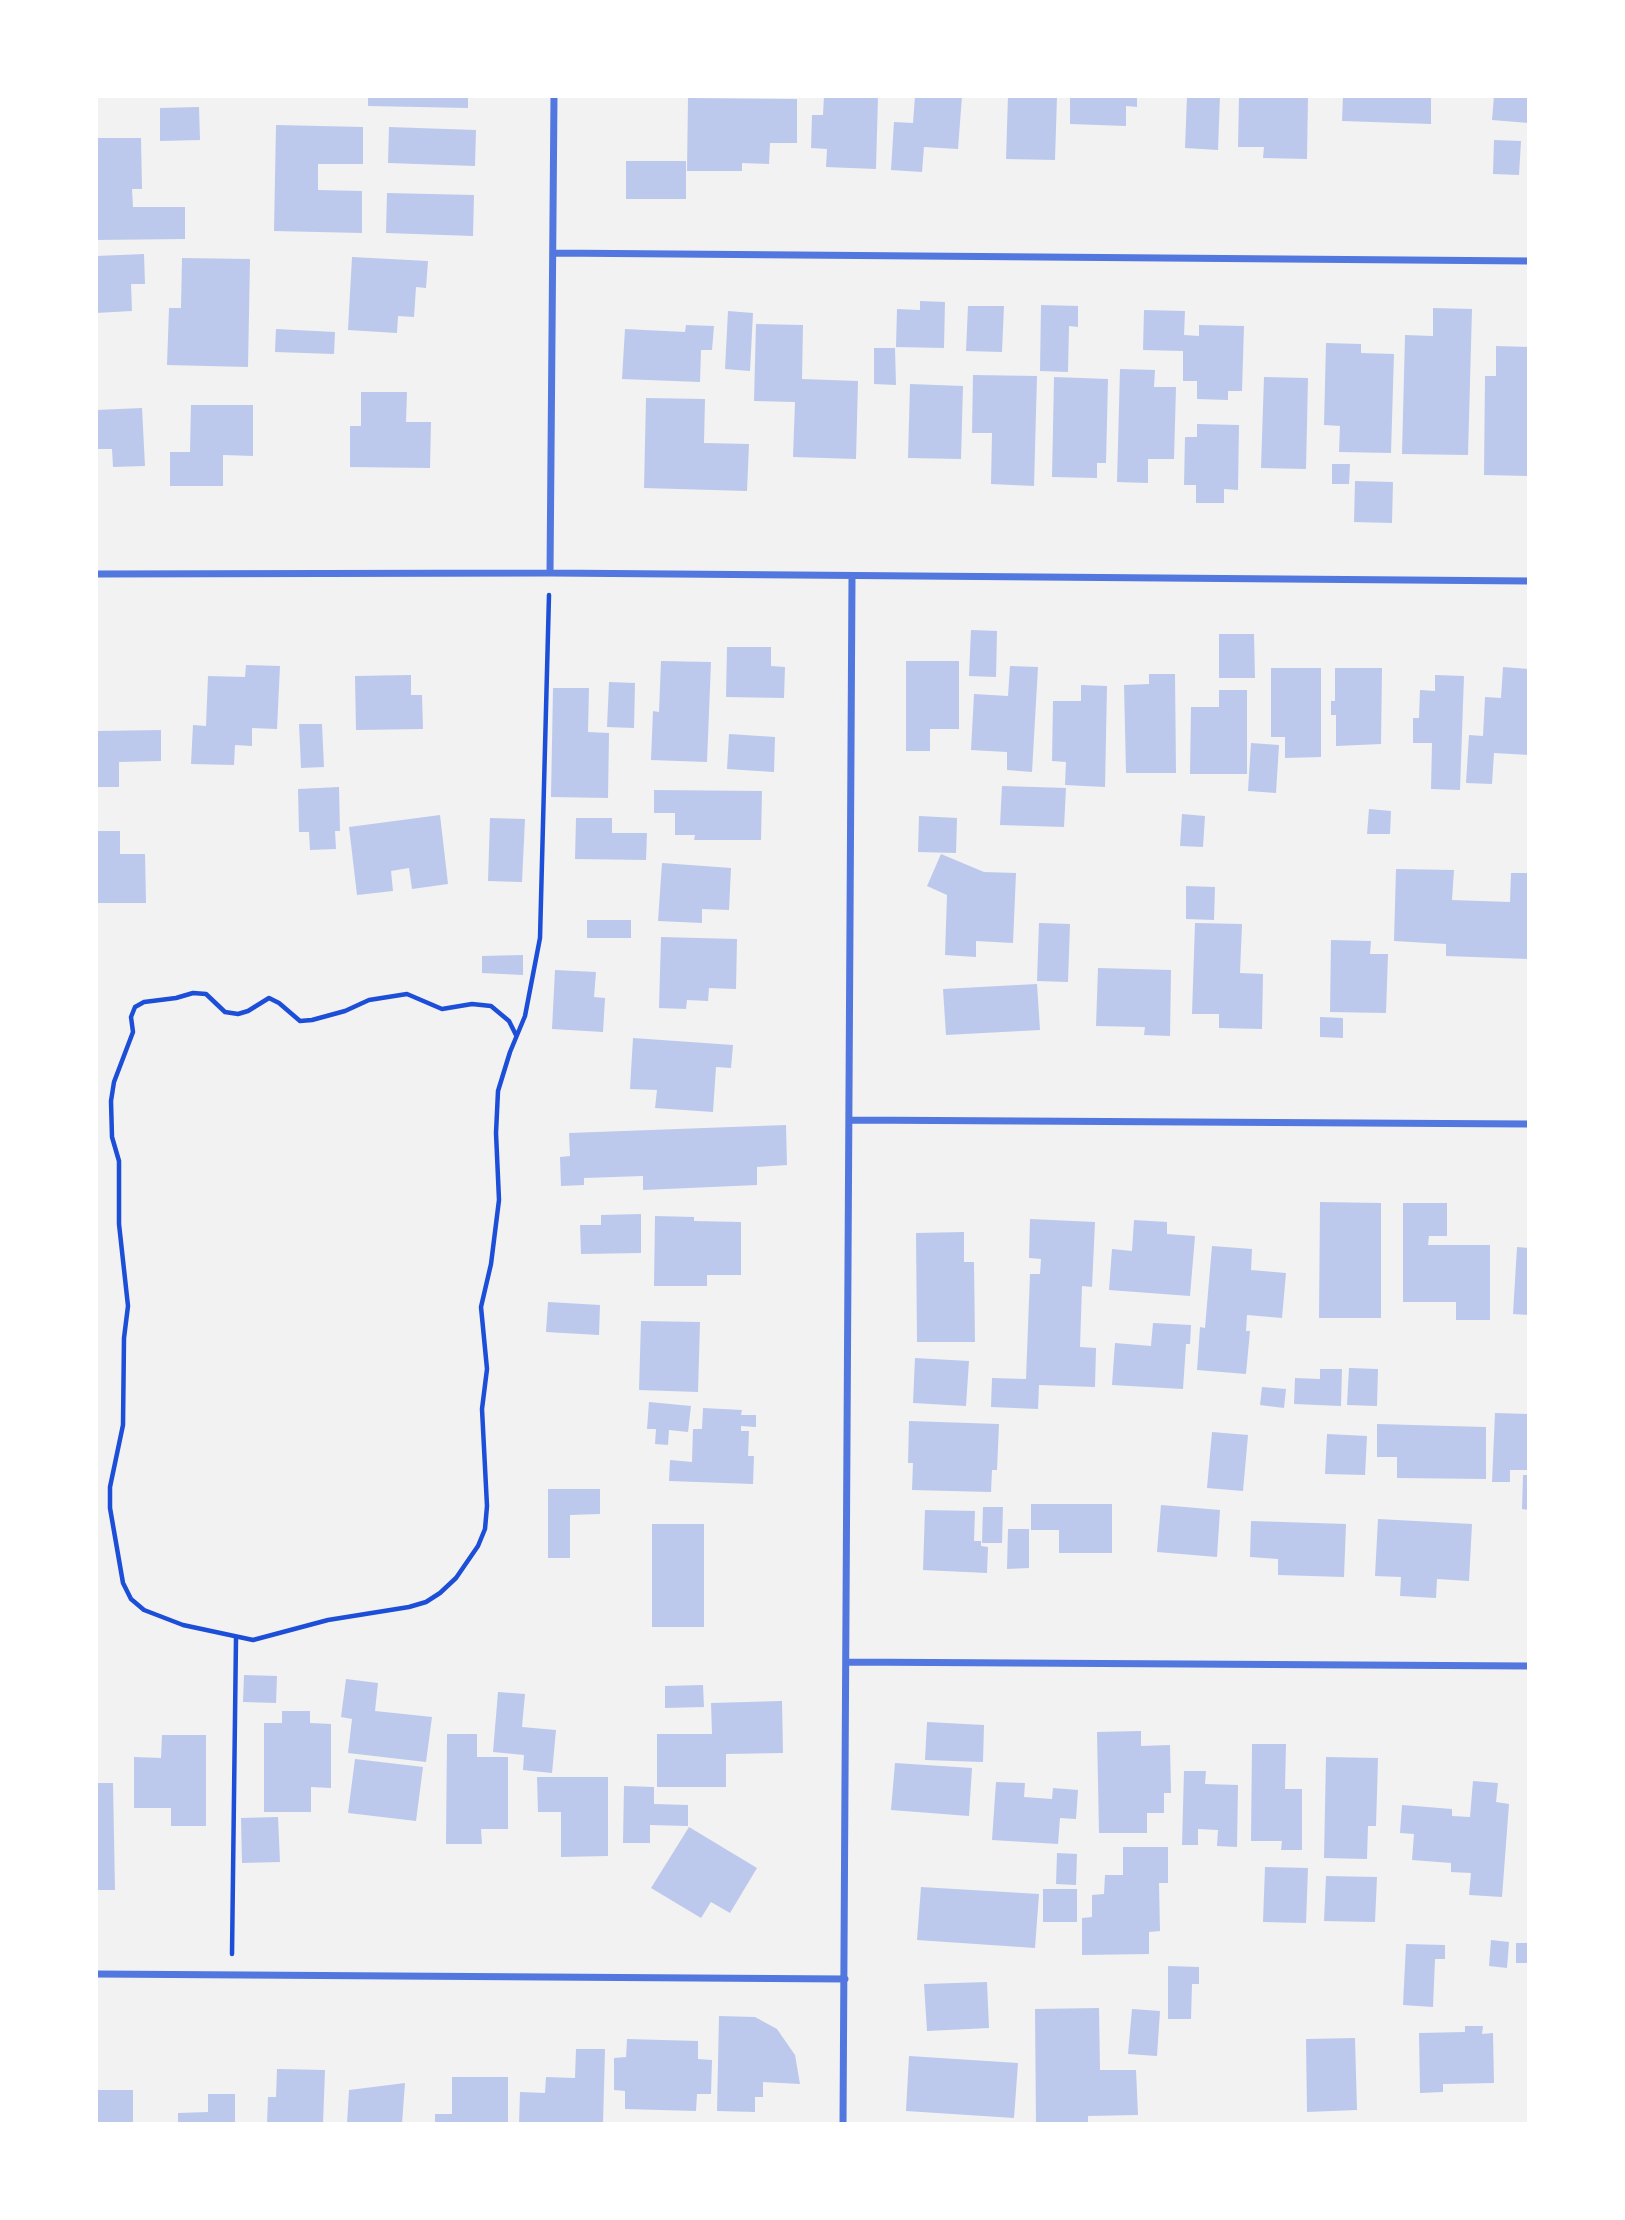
<!DOCTYPE html>
<style>
body{margin:0}
#map{position:relative;width:1625px;height:2220px;overflow:hidden;background:#f2f2f2;font-family:Cabin,sans-serif}
canvas{display:block}
.frame{position:absolute;inset:0;border:98px solid #fff;pointer-events:none}
</style>
<div id="map">
<canvas width="1625" height="2220"></canvas>
<div class="frame"></div>
</div>
<script>
const c = document.querySelector('canvas').getContext('2d');
c.lineJoin = 'round';
function paint(path, color) {
  c.fillStyle = color;
  c.fill(path, 'evenodd');
}
function trace(path, color, width, dash) {
  c.strokeStyle = color;
  c.lineWidth = width;
  c.lineCap = dash ? 'butt' : 'round';
  c.setLineDash(dash || []);
  c.stroke(path);
}
paint(new Path2D(`
 M368,96H468V108L368,106Z
 M824,96H878L876,169L826,167L827,149L811,148L812,115H823Z
 M915,96H962L958,149L924,147L922,172L891,170L894,122L913,123Z
 M1008,96H1057L1055,160L1006,159Z
 M1070,96H1137V107L1126,106V126L1070,124Z
 M1187,96H1220L1218,150L1185,148Z
 M1239,96H1308L1307,159L1263,158L1264,147H1238Z
 M1343,96H1431V124L1342,121Z
 M1494,96H1529V123L1492,120Z
 M688,98L797,99V143H770L769,164L742,163V171H687Z
 M199,107L200,140L160,141V108Z
 M276,125L363,127V164H318V190L362,191V233L274,231Z
 M389,127L476,130L475,166L388,163Z
 M96,138H141L142,189H132L133,207H185V239L96,240Z
 M1494,140L1521,141L1519,175L1493,174Z
 M626,161H686V199H626Z
 M387,193L474,195L473,236L386,233Z
 M144,254L145,284H131L132,311L96,313V256Z
 M352,257L428,261L426,288L416,287L414,317L398,316L397,333L348,330Z
 M182,258L250,259L248,367L167,365L169,308H181Z
 M920,301L945,302L944,348L896,347L897,309L920,310Z
 M1041,305L1078,306V327L1069,326L1068,372L1040,371Z
 M968,306H1004L1002,352L966,351Z
 M1433,308L1472,309L1468,455L1402,454L1405,335L1433,336Z
 M1144,310L1185,311L1184,335L1199,336V325L1244,326L1242,391H1228V400L1197,399V381H1183V351L1143,350Z
 M728,311L753,313L750,371L725,369Z
 M756,324L803,325L802,379L858,381L856,459L793,457L795,402L754,401Z
 M686,325L714,326L712,350H701L700,382L622,379L625,329L685,332Z
 M276,329L335,332L334,354L275,352Z
 M1326,343L1361,344V353L1394,354L1391,453L1339,452L1340,426L1324,425Z
 M1496,346L1529,347V476L1484,475L1485,376H1496Z
 M874,348H895L896,385L874,384Z
 M1120,369L1155,370L1154,387H1176L1174,459H1148V483L1117,482Z
 M973,375L1037,376L1034,486L991,484L992,433H972Z
 M1054,377L1108,379L1106,463H1097V478L1052,477Z
 M1264,377L1308,378L1306,469L1261,468Z
 M910,384L963,386L961,459L908,458Z
 M361,392H407L406,422H431L430,468L350,467V426H361Z
 M646,398L705,399L704,443L749,444L747,491L644,488Z
 M191,405H253V456L223,455V486H170V452H190Z
 M142,408L145,466L113,467L112,449H96V410Z
 M1197,424L1239,425L1238,490L1224,489V503H1196V485H1184L1185,437H1197Z
 M1332,464H1350L1349,484H1332Z
 M1355,481L1393,482L1392,523L1354,522Z
 M971,630L997,631L996,677L969,676Z
 M1219,634H1254L1255,678H1219Z
 M727,647H771V666L785,667L784,698L726,697Z
 M661,661L711,662L707,762L651,760L653,711L659,712Z
 M906,661H959V729H930V751H906Z
 M246,665L280,666L277,729L252,728V746L235,745L234,765L191,764L193,725L206,726L208,676L245,677Z
 M1010,666L1038,667L1032,772L1007,770V752L971,750L974,694L1008,696Z
 M1503,667L1529,669V755L1494,753L1492,784L1466,783L1469,735L1483,736L1485,697L1501,698Z
 M1271,668H1321V757L1285,758V737H1271Z
 M1335,668H1382L1381,744L1336,746V715H1331V701H1335Z
 M1149,674H1175L1176,773H1126L1124,685L1149,684Z
 M411,675V695H422L423,729L356,730L355,676Z
 M1435,675L1464,676L1460,790L1431,789L1432,743H1413V718H1419L1420,690L1435,691Z
 M609,682L635,683L634,728L607,727Z
 M1081,685L1107,686L1105,787L1065,785L1066,762L1052,761L1053,701H1081Z
 M553,688H589L588,732L609,733L608,798L551,797Z
 M1219,690H1247V774H1190L1191,707H1219Z
 M299,724H322L324,767L301,768Z
 M161,730V761L119,762V787H96V731Z
 M729,734L775,737L774,772L727,769Z
 M1251,743L1279,745L1276,793L1248,791Z
 M1002,786L1066,788L1064,827L1000,825Z
 M339,787L340,831H335L336,849L310,850L309,832H299L298,789Z
 M654,790L762,791L761,840H694L695,835H675V813H654Z
 M1369,809L1391,811L1390,834H1367Z
 M1182,814L1205,816L1203,847L1180,846Z
 M440,815L448,884L412,889L409,868L391,871L393,891L357,895L349,827Z
 M919,816L957,818L956,853L918,852Z
 M490,818L525,819L522,882L488,881Z
 M576,818H612V833H647L646,860L575,859Z
 M96,831H120V854H145L146,903H96Z
 M941,854L984,872L1016,873L1013,943L976,941V957L945,955L947,895L927,886Z
 M662,863L731,868L729,910L702,909V923L658,921Z
 M1396,869L1454,870L1452,900L1510,902L1511,873H1529V959L1446,956V944L1394,941Z
 M1186,886L1215,887L1214,920L1186,919Z
 M587,920H631V938H587Z
 M1039,923L1070,924L1068,982L1037,981Z
 M1195,923L1242,924L1240,973L1263,974L1262,1029L1219,1028V1014H1192Z
 M661,937L737,939L736,989L709,988L708,1001L687,1000L686,1009L659,1008Z
 M1331,940L1371,941L1370,954H1388L1386,1013L1330,1012Z
 M523,955V975L482,973V956Z
 M1098,968L1171,970L1170,1036L1144,1035L1145,1027L1096,1026Z
 M555,970L596,972L594,997L605,998L603,1032L552,1029Z
 M1037,984L1040,1030L946,1035L943,989Z
 M1320,1017L1343,1018V1038L1320,1037Z
 M633,1038L733,1045L731,1068L716,1067L713,1112L655,1108L657,1090L630,1089Z
 M786,1125L787,1165L757,1167V1185L643,1190V1176L584,1178V1185L561,1186L560,1157L570,1156L569,1133Z
 M1320,1202L1381,1203V1318H1319Z
 M1403,1203H1447V1236H1429L1428,1245H1490V1320H1456V1302H1403Z
 M641,1214V1253L581,1254L580,1225H601V1215Z
 M655,1216L694,1217V1221L741,1222V1275H707V1286H654Z
 M1030,1219L1095,1222L1092,1287L1082,1286L1080,1347L1096,1348L1095,1387L1039,1385L1038,1409L991,1407L992,1378L1026,1379L1030,1274H1040L1041,1259L1029,1258Z
 M1134,1220L1167,1222V1234L1195,1236L1190,1296L1109,1290L1112,1249L1132,1251Z
 M964,1232V1262H974L975,1342H917L916,1233Z
 M1212,1246L1252,1249L1251,1270L1286,1273L1282,1318L1247,1315L1246,1331H1250L1246,1374L1197,1370L1200,1327L1205,1328Z
 M1517,1247L1529,1248V1315L1513,1314Z
 M548,1302L600,1305L599,1335L546,1332Z
 M641,1321L700,1322L698,1392L639,1390Z
 M1153,1323L1191,1325L1190,1344H1186L1183,1389L1112,1385L1115,1343L1151,1346Z
 M915,1358L969,1361L966,1406L913,1403Z
 M1349,1368L1378,1369L1377,1406L1347,1405Z
 M1320,1369H1342L1341,1406L1294,1404L1295,1378L1320,1379Z
 M1262,1387L1286,1389L1284,1408L1260,1405Z
 M649,1402L691,1406L688,1432L669,1430L668,1445L655,1444L656,1429H647Z
 M703,1408L742,1410L741,1415H756V1427L741,1426V1431H749L748,1456H754L753,1484L669,1481L670,1460L692,1462L693,1429H702Z
 M1495,1413L1529,1414L1528,1470H1510V1482H1492Z
 M909,1421L999,1424L997,1470H992L991,1492L912,1490L913,1463H908Z
 M1377,1424L1486,1427V1479L1397,1478V1457H1377Z
 M1212,1432L1248,1435L1243,1491L1207,1488Z
 M1327,1434L1367,1436L1365,1475L1325,1474Z
 M1523,1475H1529V1510L1522,1509Z
 M548,1489H600V1514L570,1515V1558H548Z
 M1031,1504H1112V1553H1059V1530H1031Z
 M1161,1505L1220,1510L1217,1557L1157,1552Z
 M983,1507H1003L1002,1543H982Z
 M925,1510L975,1511L974,1541H981V1546L988,1547L987,1573L923,1570Z
 M1378,1519L1472,1524L1469,1581L1437,1579L1436,1598L1400,1596L1401,1577L1375,1576Z
 M1251,1521L1346,1524L1344,1577L1278,1575V1559L1250,1557Z
 M652,1524H704V1627H652Z
 M1008,1529H1029V1568L1007,1569Z
 M244,1675L277,1676L276,1703L243,1702Z
 M346,1679L378,1683L375,1711L432,1717L426,1762L348,1753L352,1719L341,1717Z
 M703,1685L704,1707L665,1708V1686Z
 M498,1692L525,1694L522,1727L556,1730L552,1773L523,1770L524,1755L493,1752Z
 M782,1701L783,1753L726,1754V1787H657V1734H712L711,1703Z
 M282,1711H310V1723L331,1724V1788L311,1787V1812H264V1723H282Z
 M927,1722L984,1725L983,1762L925,1760Z
 M1141,1731V1746L1170,1745L1171,1793H1164V1813H1147V1833H1099L1097,1732Z
 M447,1734H477V1757H508V1829H481L482,1844H446Z
 M162,1735H206V1826H171V1808H134V1757L161,1758Z
 M1252,1744H1286L1285,1789H1302V1850H1281L1282,1841H1251Z
 M1326,1757L1378,1758L1376,1826H1368L1367,1859L1324,1858Z
 M355,1759L423,1767L416,1821L348,1813Z
 M895,1763L972,1768L969,1816L891,1810Z
 M1184,1771H1206L1205,1784L1238,1785L1237,1847L1217,1846L1218,1830L1198,1829V1845H1182Z
 M537,1777H608V1856L561,1857V1812H538Z
 M1473,1781L1498,1783L1496,1802L1509,1804L1502,1897L1469,1895L1471,1873L1451,1872V1863L1412,1860L1414,1834L1400,1833L1402,1805L1452,1809V1816L1470,1817Z
 M996,1782L1025,1783L1024,1797L1052,1799L1053,1788L1078,1790L1076,1819L1060,1818L1058,1844L992,1840Z
 M96,1783H113L115,1890H96Z
 M624,1786L654,1787V1804L688,1805V1826L650,1825V1843H623Z
 M278,1817L280,1862L242,1863L241,1818Z
 M689,1827L757,1868L730,1913L711,1902L701,1918L651,1888Z
 M1123,1847H1168V1883H1159L1160,1931L1149,1932V1954L1082,1955V1918L1092,1917V1895L1104,1894L1105,1875H1123Z
 M1057,1853L1077,1854L1076,1885L1056,1884Z
 M1265,1867L1308,1868L1306,1923L1263,1922Z
 M1326,1876L1377,1877L1375,1922L1324,1921Z
 M921,1887L1039,1894L1035,1948L917,1940Z
 M1043,1889H1077V1922H1043Z
 M1491,1940L1509,1942L1507,1968L1489,1966Z
 M1516,1943H1529V1963H1516Z
 M1406,1944L1445,1945V1959H1435L1433,2007L1403,2005Z
 M1168,1966L1199,1967V1984H1192L1191,2019H1168Z
 M987,1982L989,2028L927,2031L924,1984Z
 M1099,2008L1100,2070H1136L1138,2115L1088,2116V2124H1036L1035,2009Z
 M1132,2009L1160,2011L1157,2056L1128,2054Z
 M719,2016L755,2017L777,2029L795,2055L800,2084L763,2082V2097H755V2112L717,2111Z
 M1465,2026H1483L1482,2034L1493,2033L1494,2083L1443,2084V2092L1420,2093L1419,2033L1465,2032Z
 M1355,2038L1357,2110L1307,2112L1306,2039Z
 M627,2039L698,2041V2059L712,2060L711,2094H697L696,2111L625,2109V2091L614,2090V2058L626,2057Z
 M576,2049H605L603,2124H519L520,2092L545,2093L546,2077L575,2078Z
 M909,2056L1018,2063L1014,2118L906,2111Z
 M277,2069L325,2070L323,2124H267L268,2097H276Z
 M452,2077H508V2124H435V2114H452Z
 M405,2083L402,2124H347L349,2090Z
 M96,2090H133V2124H96Z
 M208,2094H235V2124H178V2113L208,2112Z`), '#bdc9ec');
trace(new Path2D(`
 M516,1035L509,1021L491,1006L472,1004L442,1009L407,994L369,1000L345,1011L312,1020L300,1021L279,1003L269,998L248,1011L238,1014L225,1012L206,994L193,993L176,998L144,1002L135,1007L131,1017L133,1032L114,1082L111,1101L112,1137L119,1161V1224L128,1306L124,1338L123,1425L110,1487V1508L123,1583L131,1599L144,1610L183,1625L253,1640L328,1620L409,1607L426,1602L440,1593L456,1578L478,1546L485,1529L487,1506L482,1409L487,1369L481,1307L491,1264L499,1200L496,1133L498,1091L510,1052L525,1016L540,938L549,595
 M232,1954L236,1638`), '#1d4ed8', 4.5);
trace(new Path2D(`
 M553,253L1529,261
 M550,573L554,96
 M96,574L550,573L1529,581
 M850,1120L1529,1124
 M846,1662L1529,1666
 M96,1974L845,1979
 M843,2124L852,577`), '#5277de', 7);
</script>
